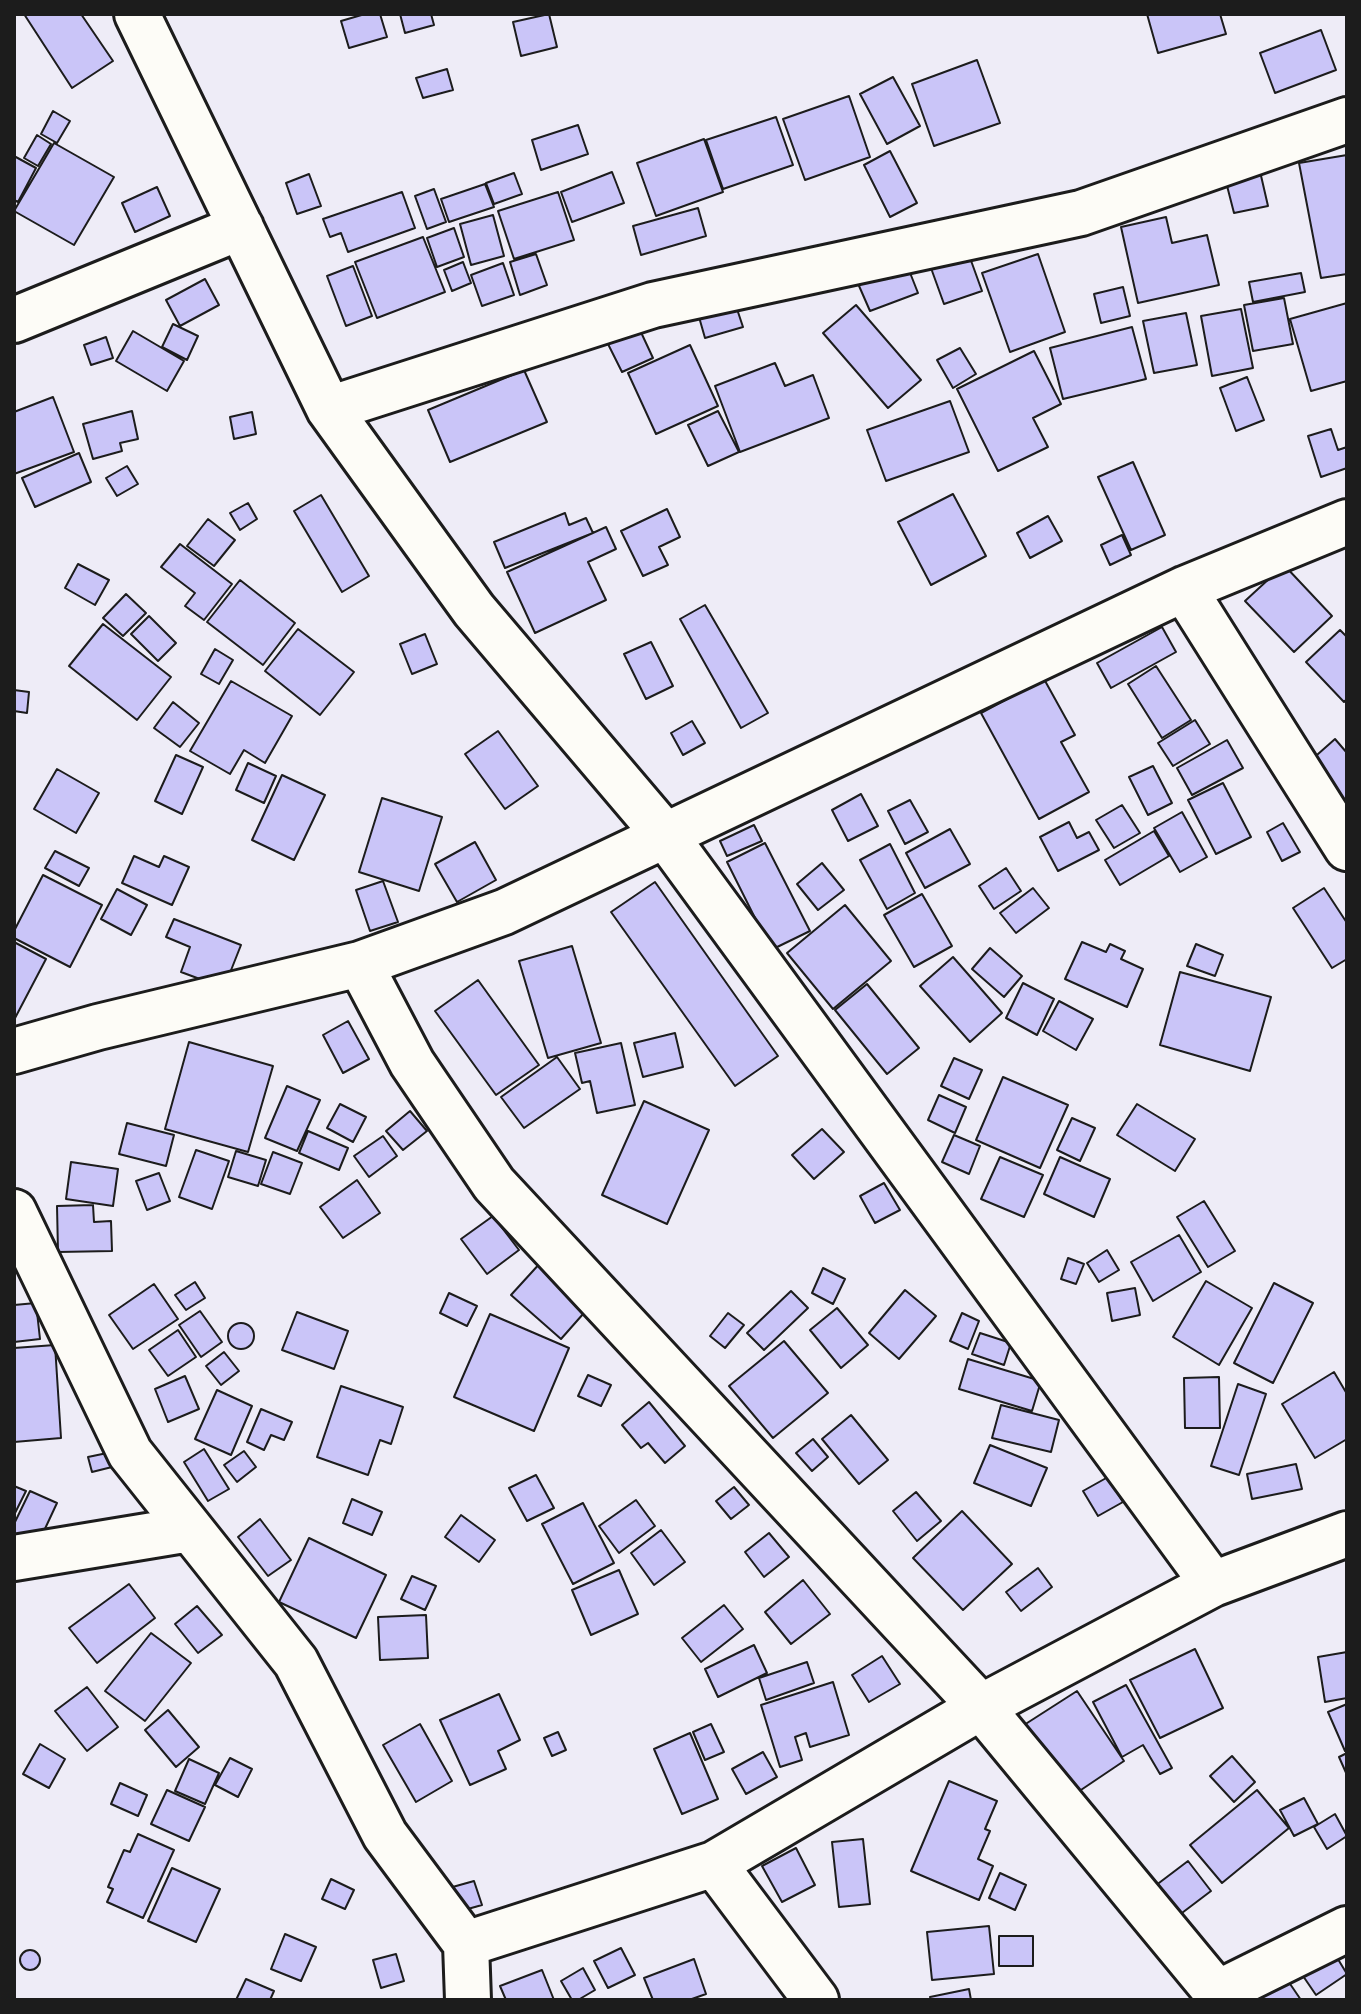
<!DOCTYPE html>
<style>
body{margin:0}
#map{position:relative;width:1361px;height:2014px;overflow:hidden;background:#eeecf7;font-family:"Gochi Hand",sans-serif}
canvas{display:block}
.frame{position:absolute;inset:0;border:16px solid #1c1c1c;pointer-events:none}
</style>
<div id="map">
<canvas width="1361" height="2014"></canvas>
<div class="frame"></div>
</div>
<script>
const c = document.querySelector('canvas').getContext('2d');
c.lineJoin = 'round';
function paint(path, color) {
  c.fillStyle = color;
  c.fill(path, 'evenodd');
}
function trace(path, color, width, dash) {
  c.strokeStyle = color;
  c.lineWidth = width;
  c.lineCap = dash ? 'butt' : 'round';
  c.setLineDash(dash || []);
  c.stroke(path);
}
const building = new Path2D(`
 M24,14H81L113,61L72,88Z
 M365,14H380L387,37L349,48L341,21Z
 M400,14H431L434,25L405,33Z
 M549,14L557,47L521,56L513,22Z
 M1147,14H1220L1226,34L1158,53Z
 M1321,30L1336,70L1275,93L1260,53Z
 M977,60L1000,123L934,146L912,84Z
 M447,69L453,90L423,98L416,78Z
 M893,77L920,126L887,144L860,94Z
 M849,96L870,157L805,180L783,119Z
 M53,111L70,121L57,143L41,134Z
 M776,117L793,165L723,189L706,140Z
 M578,125L588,154L541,170L532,140Z
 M37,135L51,144L38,166L24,158Z
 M704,139L723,192L656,216L637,163Z
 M54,143L114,177L74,245L14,211Z
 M890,151L917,203L890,217L864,165Z
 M1347,155V274L1321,278L1299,163Z
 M14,156L36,168L18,202L14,200Z
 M1259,167L1268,206L1234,213L1224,174Z
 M612,172L624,203L572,222L561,192Z
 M514,173L522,194L494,204L486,183Z
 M309,174L321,206L297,214L286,183Z
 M485,184L494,207L449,222L441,199Z
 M157,187L170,216L135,232L122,203Z
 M434,189L446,222L427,229L415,196Z
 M402,192L415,228L348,252L341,233L330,237L323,219Z
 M558,192L574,240L514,259L498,211Z
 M698,208L706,236L641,255L633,226Z
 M493,215L504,256L471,265L460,224Z
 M1166,217L1172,243L1207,235L1219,285L1138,303L1121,227Z
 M454,228L464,257L437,267L427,238Z
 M423,237L445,292L377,318L355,262Z
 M965,244L982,291L944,304L927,257Z
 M536,254L547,285L520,295L510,262Z
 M1038,254L1065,332L1010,352L982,273Z
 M905,260L918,293L870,311L856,279Z
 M463,262L471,283L452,291L444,270Z
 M503,263L514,295L482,306L471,275Z
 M353,266L372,316L346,326L327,276Z
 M1301,273L1305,292L1253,302L1249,282Z
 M205,279L219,305L180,326L166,300Z
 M1123,287L1130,316L1101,323L1094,294Z
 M1284,298L1293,344L1253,351L1244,305Z
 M1347,303V381L1311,391L1290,319Z
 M856,305L921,380L888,408L823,333Z
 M736,306L743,327L705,338L699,317Z
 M1241,309L1253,368L1212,376L1201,316Z
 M1186,313L1197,365L1154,373L1143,321Z
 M173,324L198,336L187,360L162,347Z
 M1132,327L1146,379L1063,399L1050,348Z
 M639,328L653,358L622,372L607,342Z
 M133,331L184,361L167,391L116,361Z
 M106,337L113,358L91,365L84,345Z
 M690,345L718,406L656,434L628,373Z
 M960,348L976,374L953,388L937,360Z
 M1034,351L1061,404L1033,418L1048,447L998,471L957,389Z
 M775,363L785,386L813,375L829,418L740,452L715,386Z
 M524,370L547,422L450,462L428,410Z
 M1247,377L1264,420L1236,431L1220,388Z
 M53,397L74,452L14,474V412Z
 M950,401L969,452L886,481L867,430Z
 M132,411L138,439L120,443L122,451L93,459L83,424Z
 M718,411L739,452L708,466L688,425Z
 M252,412L256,434L234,439L230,417Z
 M1331,429L1338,450L1347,447V468L1321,477L1308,436Z
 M79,453L91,482L35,507L22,478Z
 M1133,462L1165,535L1131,550L1098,477Z
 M127,466L138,484L117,496L106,478Z
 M953,494L986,556L931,585L898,522Z
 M321,495L369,576L342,592L294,511Z
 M248,503L257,519L240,530L230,513Z
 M667,509L680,537L659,547L668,565L643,576L621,531Z
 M565,513L569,525L586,518L593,533L505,568L494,542Z
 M1048,516L1062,541L1030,558L1017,533Z
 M208,519L235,540L214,566L187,546Z
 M606,527L616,549L588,562L606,600L535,633L507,572Z
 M1122,535L1131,555L1110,565L1101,545Z
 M180,544L232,584L204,620L185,606L195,593L161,567Z
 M78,564L109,580L95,605L65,588Z
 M1284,565L1332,616L1294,652L1245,601Z
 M240,580L295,623L263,665L207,622Z
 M126,594L146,613L123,636L103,618Z
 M705,605L768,713L741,728L680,619Z
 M149,616L176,643L158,661L131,634Z
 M103,624L171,677L137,720L69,666Z
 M1162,627L1176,652L1111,688L1097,663Z
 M298,629L354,672L320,715L265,671Z
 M1340,630L1347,637V699L1344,702L1306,662Z
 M425,634L437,664L412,674L400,644Z
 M651,642L673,686L646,699L624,654Z
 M215,649L233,660L219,684L201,674Z
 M1156,666L1191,720L1162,738L1128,684Z
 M1044,679L1075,735L1061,742L1089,792L1039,819L981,713Z
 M231,681L292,716L265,763L244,750L230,774L190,751Z
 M14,690L29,692L27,713L14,711Z
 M173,702L199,723L180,747L154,728Z
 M1195,720L1210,744L1173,766L1158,743Z
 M692,721L705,743L683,755L671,733Z
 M498,731L538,786L505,809L465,754Z
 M1335,739L1347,753V805L1309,762Z
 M1227,740L1243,768L1192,795L1177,768Z
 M176,755L203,767L182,814L155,801Z
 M248,763L276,776L264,803L236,790Z
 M1153,766L1172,803L1148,815L1129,777Z
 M57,769L99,793L76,833L34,809Z
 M282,775L325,795L294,860L252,840Z
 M1223,783L1251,837L1216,854L1188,800Z
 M861,794L878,826L848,841L832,810Z
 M382,798L442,817L419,891L359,872Z
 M910,800L928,832L905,844L888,811Z
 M1122,805L1140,833L1114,848L1096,820Z
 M1182,812L1207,857L1180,872L1154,828Z
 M1069,822L1077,838L1089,832L1099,850L1058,871L1040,837Z
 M1283,823L1300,852L1282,861L1267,832Z
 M754,825L762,841L727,856L720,841Z
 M950,829L970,864L925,888L906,853Z
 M1154,831L1169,856L1120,885L1105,860Z
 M475,842L496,880L457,902L435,864Z
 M765,843L810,931L771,950L727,862Z
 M890,844L915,893L887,909L860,860Z
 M55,851L89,868L79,886L45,868Z
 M134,856L159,867L164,856L189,867L172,905L122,883Z
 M822,863L844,890L818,910L797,884Z
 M1006,868L1021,891L994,909L979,886Z
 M43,875L102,905L70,967L14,938V931Z
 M383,881L398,922L370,931L356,890Z
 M655,882L778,1056L735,1086L611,912Z
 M1033,888L1049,908L1016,933L1000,913Z
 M1324,888L1347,923V959L1332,968L1293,908Z
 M117,889L147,905L131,935L101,919Z
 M922,894L952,946L914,967L884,915Z
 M845,905L891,961L833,1009L787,953Z
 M174,919L241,945L224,988L181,972L190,947L166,937Z
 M14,942L46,959L14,1020Z
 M1082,942L1106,952L1110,944L1125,951L1121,959L1143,969L1127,1007L1065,979Z
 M1196,944L1223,955L1215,976L1187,966Z
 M572,946L601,1043L548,1058L519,961Z
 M990,948L1022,976L1004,997L972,969Z
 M953,957L1002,1013L970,1042L920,986Z
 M1180,972L1271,997L1250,1071L1160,1045Z
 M478,980L539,1065L496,1095L435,1011Z
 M1023,983L1054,999L1037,1035L1006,1018Z
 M867,984L919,1048L887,1074L835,1010Z
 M1059,1001L1093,1019L1076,1050L1043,1031Z
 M348,1021L369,1059L343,1073L323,1035Z
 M675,1033L683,1067L643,1077L634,1043Z
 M189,1042L273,1066L248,1152L165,1129Z
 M621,1043L635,1105L597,1113L590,1081L582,1083L575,1053Z
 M557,1057L580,1089L524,1128L501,1097Z
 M954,1058L982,1070L969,1099L941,1086Z
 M1003,1077L1068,1105L1040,1168L976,1140Z
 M287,1086L320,1100L297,1151L265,1138Z
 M939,1095L966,1107L955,1133L928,1120Z
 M644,1101L709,1130L667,1224L602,1195Z
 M340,1104L366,1117L353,1142L327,1128Z
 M1137,1104L1195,1139L1175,1171L1117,1135Z
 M410,1111L427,1131L403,1150L386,1131Z
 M1072,1118L1095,1128L1080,1161L1057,1150Z
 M127,1123L174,1135L166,1166L119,1154Z
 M822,1129L844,1152L814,1179L792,1155Z
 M308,1131L348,1148L339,1170L299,1153Z
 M954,1135L980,1146L969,1174L942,1162Z
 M383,1136L397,1156L369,1177L354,1156Z
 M196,1150L229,1161L212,1209L179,1197Z
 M236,1151L266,1160L258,1186L228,1177Z
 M273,1152L302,1163L290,1194L261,1184Z
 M1000,1157L1043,1175L1024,1217L981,1199Z
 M1060,1157L1110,1179L1094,1217L1044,1194Z
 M71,1162L118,1169L113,1206L66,1199Z
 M159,1173L170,1201L147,1210L136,1181Z
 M357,1180L380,1213L343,1238L320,1207Z
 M884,1183L900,1210L875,1223L860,1196Z
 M1204,1201L1235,1251L1208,1267L1177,1217Z
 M93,1205L94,1222L111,1221L112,1251L58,1252L57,1206Z
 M493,1216L519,1250L487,1274L461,1239Z
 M1179,1235L1201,1272L1153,1301L1131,1262Z
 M1107,1250L1119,1270L1099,1282L1087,1263Z
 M1068,1258L1084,1264L1076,1284L1061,1279Z
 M542,1261L591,1305L561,1339L511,1295Z
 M823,1268L845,1279L833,1304L812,1293Z
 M1206,1281L1252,1308L1219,1365L1173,1337Z
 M195,1282L205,1298L186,1310L175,1295Z
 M1274,1283L1313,1303L1273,1383L1234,1363Z
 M154,1284L178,1319L133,1349L109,1315Z
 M1135,1288L1140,1315L1112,1321L1107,1293Z
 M905,1290L936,1316L899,1359L869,1333Z
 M791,1291L808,1308L764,1350L747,1333Z
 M449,1293L477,1306L467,1326L440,1313Z
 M36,1303L40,1339L14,1342V1305Z
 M837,1308L868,1345L841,1368L810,1330Z
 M200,1311L222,1342L201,1357L179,1325Z
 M297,1312L348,1331L334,1369L282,1350Z
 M728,1313L744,1325L725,1348L710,1336Z
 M962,1313L979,1321L968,1349L950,1341Z
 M490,1314L569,1348L534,1431L454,1397Z
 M228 1336a13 13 0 1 1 26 0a13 13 0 1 1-26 0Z
 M178,1330L196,1357L168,1376L149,1350Z
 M980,1333L1011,1343L1004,1365L972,1354Z
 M784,1341L828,1393L773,1438L729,1386Z
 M55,1345L61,1438L14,1442V1348Z
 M224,1352L239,1371L221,1385L206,1366Z
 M968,1359L1041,1381L1032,1411L959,1389Z
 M1334,1372L1347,1394V1439L1315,1458L1282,1404Z
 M588,1375L611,1385L601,1406L578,1396Z
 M185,1376L199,1409L168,1422L155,1389Z
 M1219,1377L1220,1428H1185L1184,1378Z
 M1238,1384L1266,1394L1239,1475L1211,1466Z
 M341,1386L403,1407L391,1444L380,1440L368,1475L317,1457Z
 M217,1390L252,1406L231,1455L195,1439Z
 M649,1402L685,1446L665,1463L648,1443L641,1448L622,1425Z
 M1001,1405L1059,1420L1051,1452L992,1438Z
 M261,1409L292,1422L284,1440L271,1435L264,1450L247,1442Z
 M851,1415L888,1460L859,1484L822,1439Z
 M813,1439L828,1457L812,1471L796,1453Z
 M990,1445L1047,1468L1031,1506L974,1483Z
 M204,1449L229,1489L208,1501L184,1462Z
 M244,1451L256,1467L237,1482L224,1465Z
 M112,1452L116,1466L92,1472L88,1457Z
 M1296,1464L1302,1489L1252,1499L1247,1474Z
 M536,1475L554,1508L527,1521L509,1488Z
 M1108,1477L1123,1502L1098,1516L1083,1491Z
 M14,1486L26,1491L15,1513H14Z
 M734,1487L749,1505L731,1519L716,1501Z
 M30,1491L57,1503L36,1548L14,1538V1524Z
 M916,1492L941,1521L917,1541L893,1511Z
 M352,1499L382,1512L372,1535L343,1523Z
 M636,1500L655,1526L619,1553L599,1526Z
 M583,1503L614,1563L573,1584L542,1524Z
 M962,1511L1012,1564L963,1610L913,1558Z
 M461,1515L495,1540L479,1562L445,1537Z
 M260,1519L291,1560L268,1576L238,1537Z
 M661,1530L685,1562L654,1585L631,1553Z
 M769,1533L789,1557L764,1577L745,1552Z
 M309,1538L386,1575L356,1638L279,1602Z
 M1038,1568L1052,1587L1021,1611L1006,1592Z
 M619,1570L638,1614L591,1635L572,1590Z
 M412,1576L436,1586L425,1610L401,1599Z
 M803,1580L830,1614L791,1644L765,1612Z
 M129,1584L155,1618L97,1663L69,1628Z
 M724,1605L743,1629L701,1662L682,1638Z
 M197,1606L222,1635L198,1653L175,1624Z
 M426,1615L428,1658L380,1660L378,1617Z
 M151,1633L191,1663L145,1721L105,1691Z
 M754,1645L767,1673L718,1697L705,1669Z
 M1195,1649L1223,1708L1160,1738L1130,1680Z
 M1347,1652V1698L1325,1702L1318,1657Z
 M882,1656L900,1684L869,1702L852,1675Z
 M807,1662L814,1683L766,1700L759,1678Z
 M833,1682L849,1735L810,1747L806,1733L795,1737L802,1760L780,1767L761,1705Z
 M1126,1685L1172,1768L1160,1774L1143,1745L1122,1757L1093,1702Z
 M87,1687L118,1727L87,1751L55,1711Z
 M1077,1691L1124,1761L1072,1796L1024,1725Z
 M499,1694L520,1740L498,1751L506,1769L470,1785L440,1720Z
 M1347,1704V1750L1345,1751L1328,1712Z
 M168,1710L199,1747L176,1767L145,1730Z
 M420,1724L452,1781L416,1802L383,1745Z
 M711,1724L724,1752L705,1760L693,1732Z
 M558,1732L566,1750L552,1756L544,1738Z
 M690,1733L718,1799L682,1814L654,1749Z
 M40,1744L65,1759L49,1788L23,1774Z
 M763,1752L777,1777L746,1794L732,1769Z
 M1347,1753V1775L1339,1757Z
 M1232,1756L1255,1782L1234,1802L1210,1776Z
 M230,1758L252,1769L238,1797L215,1785Z
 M189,1759L219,1773L205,1804L175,1791Z
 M949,1781L997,1801L985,1829L990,1831L978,1859L993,1866L979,1900L911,1871Z
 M120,1783L147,1795L138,1816L111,1804Z
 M167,1790L205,1807L189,1841L151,1824Z
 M1257,1790L1289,1828L1222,1883L1190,1845Z
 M1304,1798L1318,1824L1294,1836L1280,1810Z
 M1335,1814L1347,1836L1327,1849L1314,1827Z
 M138,1834L174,1850L143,1918L107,1902L113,1889L108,1887L124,1850L130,1852Z
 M863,1839L870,1904L839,1907L832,1842Z
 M796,1848L815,1885L782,1902L762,1866Z
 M1188,1861L1211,1891L1174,1919L1151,1889Z
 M172,1868L220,1889L196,1942L148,1921Z
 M1000,1873L1026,1885L1015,1910L989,1898Z
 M331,1879L354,1890L345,1909L322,1899Z
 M474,1881L482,1905L457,1912L449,1888Z
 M989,1926L994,1974L932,1980L927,1932Z
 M285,1934L316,1947L301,1981L271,1969Z
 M999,1936H1033V1966H999Z
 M621,1948L635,1975L608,1988L594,1961Z
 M20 1960a10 10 0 1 1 20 0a10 10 0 1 1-20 0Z
 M1333,1951L1347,1974L1316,1995L1301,1973Z
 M396,1954L404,1981L381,1988L373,1960Z
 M694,1959L706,1994L689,2000H653L644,1978Z
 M583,1968L595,1990L578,2000H572L561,1981Z
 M542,1970L554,2000H506L500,1986Z
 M1284,1975L1301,2000H1254L1252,1997Z
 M246,1979L274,1991L270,2000H236Z
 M969,1989L971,2000H931L930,1997Z`);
paint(building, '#cac5f8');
trace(building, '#1c1c1c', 2);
const minor = new Path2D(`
 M137,14L329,409L474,610L665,835L1213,1584
 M14,320L241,227
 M329,409L653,305L1081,213L1347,120
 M1184,589L1347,848
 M360,964L412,1063L494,1184L981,1707L1223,2000
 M14,1051L98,1027L360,964L504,912L1184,589L1347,522
 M14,1212L130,1453L296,1662L385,1835L466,1944
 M14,1558L190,1529
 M714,1864L816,2000
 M1218,1993L1347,1929
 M468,2000L466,1944L714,1864L981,1707L1213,1584L1347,1534`);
trace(minor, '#1c1c1c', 50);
trace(minor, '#fdfcf7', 44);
</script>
